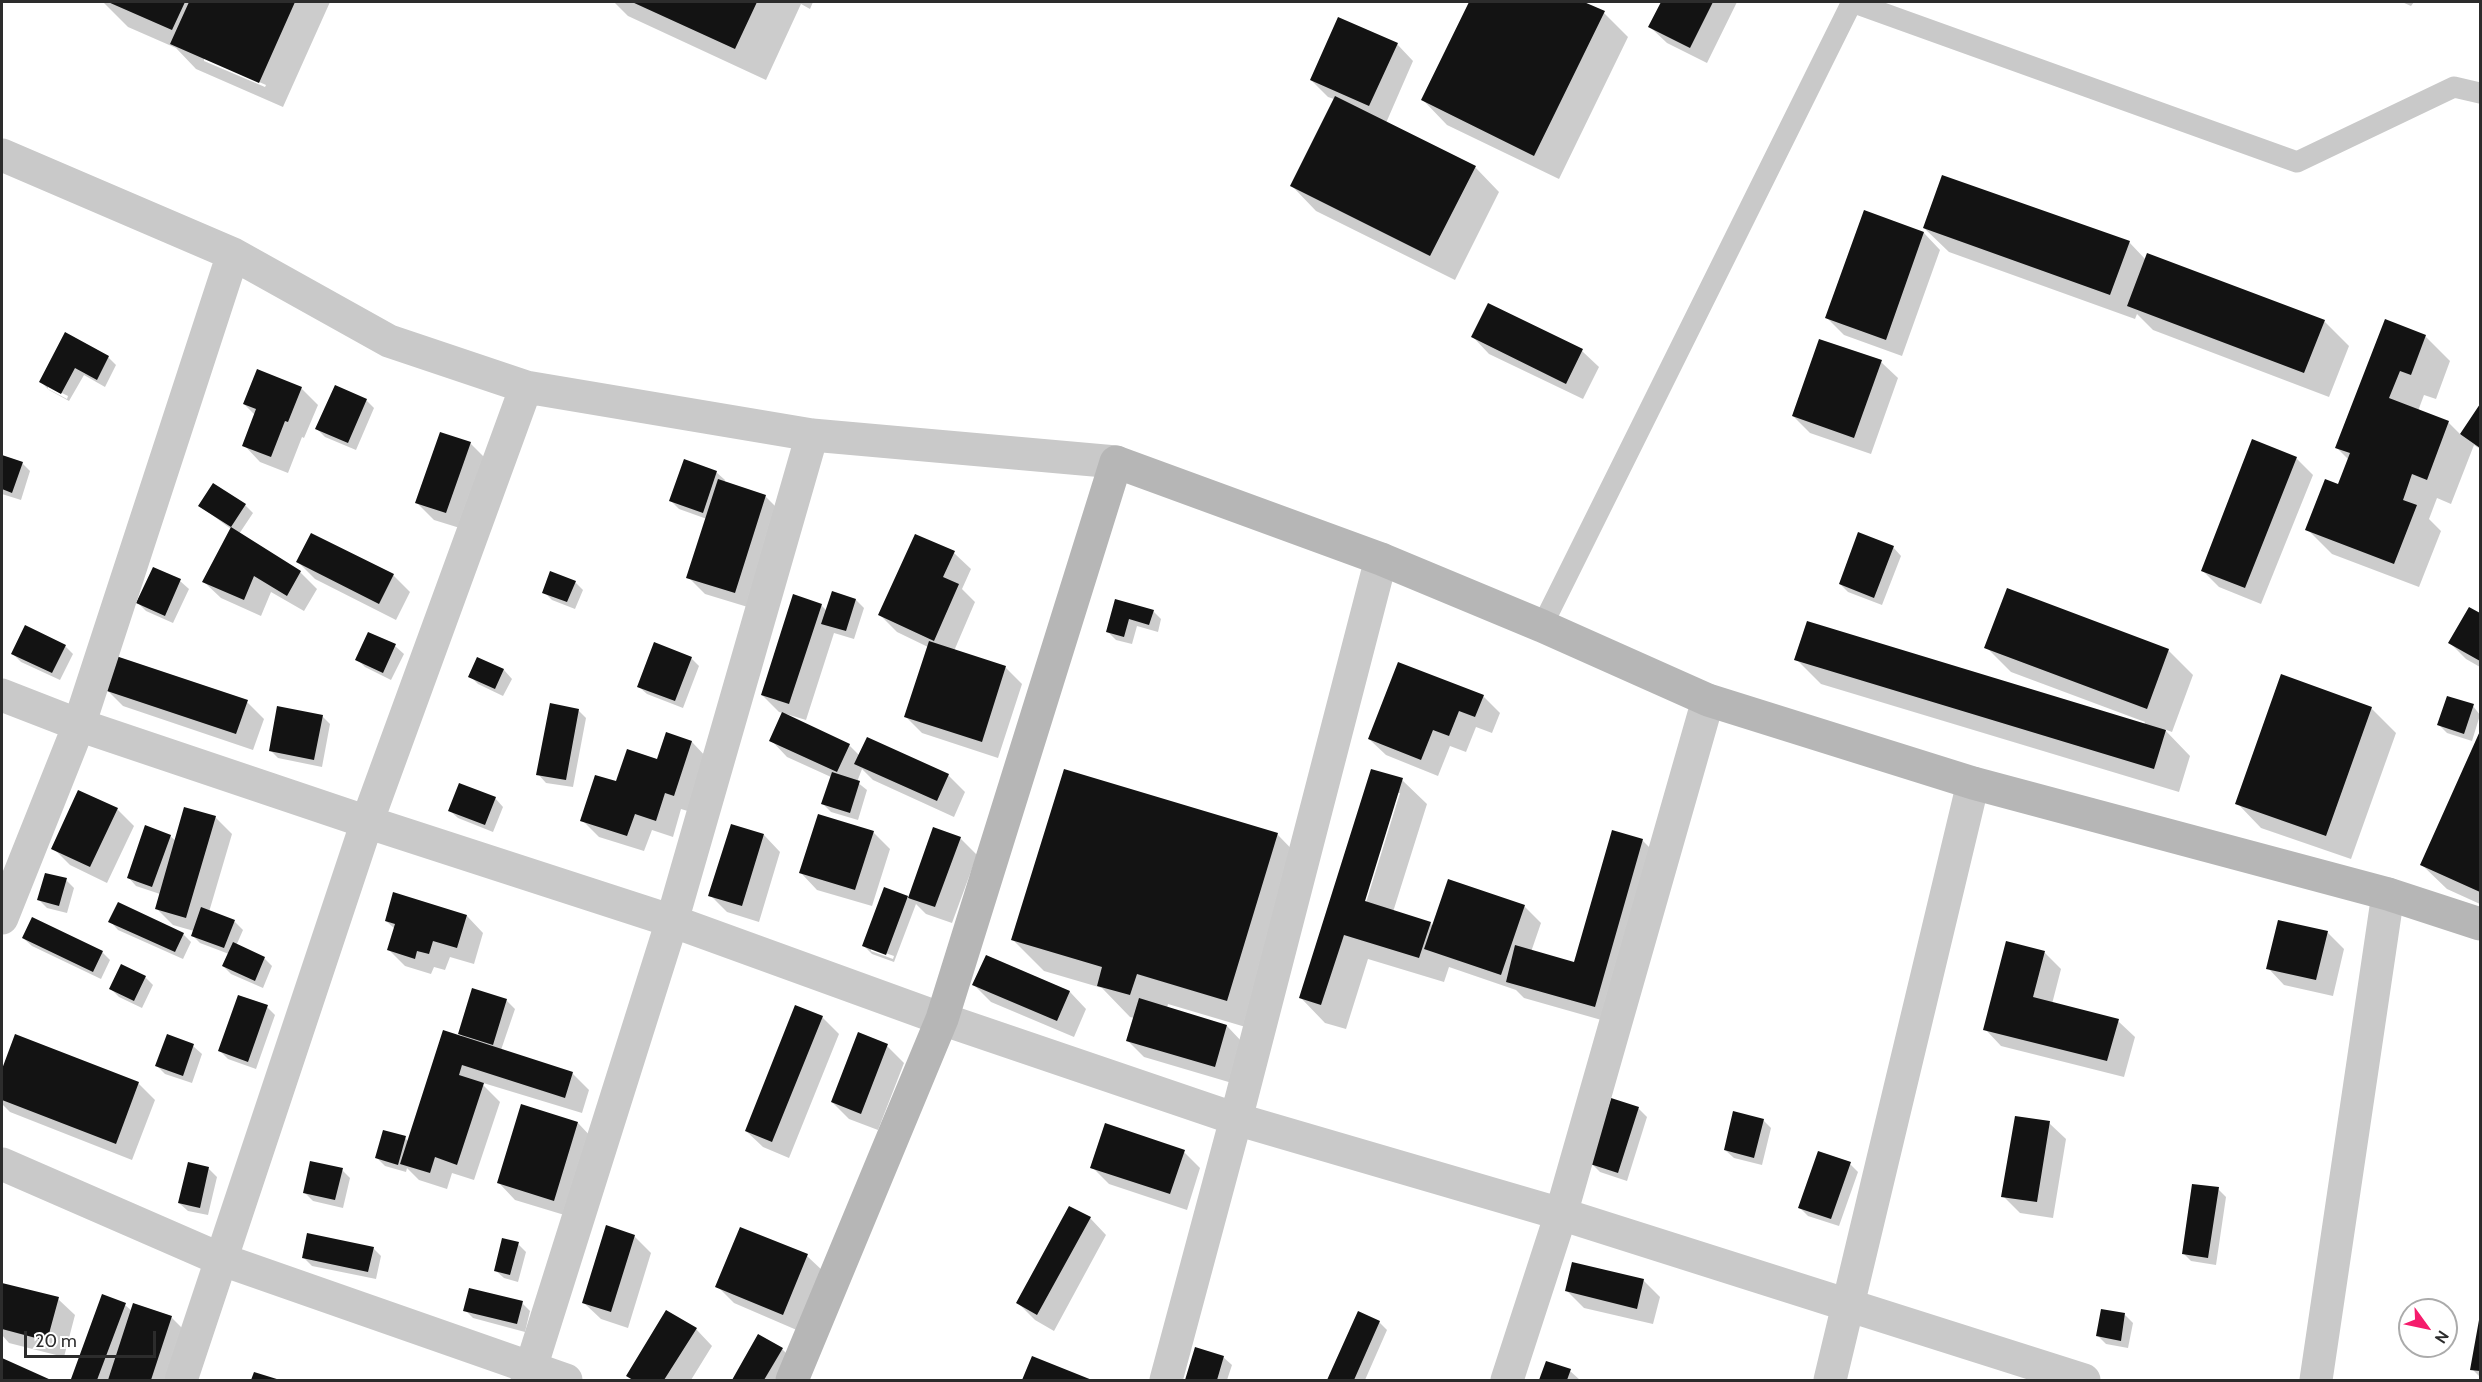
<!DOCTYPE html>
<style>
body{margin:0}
#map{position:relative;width:2482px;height:1382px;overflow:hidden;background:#fff;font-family:Cabin,sans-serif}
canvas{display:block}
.frame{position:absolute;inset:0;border:3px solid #2c2c2c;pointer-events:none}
.north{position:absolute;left:2398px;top:1298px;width:60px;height:60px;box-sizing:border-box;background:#fff;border:2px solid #ababab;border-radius:50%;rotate:123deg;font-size:16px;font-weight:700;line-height:24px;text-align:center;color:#2c2c2c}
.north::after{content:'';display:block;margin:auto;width:21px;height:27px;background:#f51c6c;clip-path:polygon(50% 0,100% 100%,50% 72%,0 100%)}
.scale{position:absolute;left:24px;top:1331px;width:132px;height:27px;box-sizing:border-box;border:3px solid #2c2c2c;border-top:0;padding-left:8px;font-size:18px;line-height:21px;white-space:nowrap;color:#2c2c2c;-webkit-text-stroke:4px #fff;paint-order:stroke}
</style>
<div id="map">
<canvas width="2482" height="1382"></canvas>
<div class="frame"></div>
<div class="north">N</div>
<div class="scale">20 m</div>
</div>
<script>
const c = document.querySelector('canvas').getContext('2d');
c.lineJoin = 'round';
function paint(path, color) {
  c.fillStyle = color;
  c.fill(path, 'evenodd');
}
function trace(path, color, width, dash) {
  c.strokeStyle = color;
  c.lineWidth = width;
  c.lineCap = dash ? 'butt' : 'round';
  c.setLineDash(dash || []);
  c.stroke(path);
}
paint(new Path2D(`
 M103,2H330L283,107L196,69L176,48L128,27ZM204,58L266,85L265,87L204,61Z
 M614,2H813L810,9L801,4L766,80L628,16Z
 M1471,2H1581L1604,13L1628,37L1559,179L1447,125L1423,100Z
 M1662,2H1737L1707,63L1667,43L1650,27Z
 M2402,2H2414L2411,6Z
 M1397,44L1413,61L1386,123L1475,167L1499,192L1455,280L1316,211L1292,186L1334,99L1328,97L1311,80Z
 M1865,212L1924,233L1940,250L1902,356L1844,335L1827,318Z
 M1924,228L2129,242L2146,260L2324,321L2349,346L2329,397L2153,330L2137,314L2135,319L1949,252Z
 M66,334L108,357L116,365L105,387L84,375L69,401L49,390L41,382ZM48,386L68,396L67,399L48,389Z
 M2425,336L2450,361L2436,399L2424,395L2418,411L2448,422L2461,435L2480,407V449L2474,445L2451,504L2437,498L2429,519L2441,531L2419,587L2332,554L2307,529L2339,486L2349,460L2337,448Z
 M1473,337L1582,351L1599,367L1583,399L1489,354Z
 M1881,362L1898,378L1871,454L1810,433L1793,416Z
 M301,388L318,405L304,438L302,437L288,473L260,462L244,445L255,415L244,404Z
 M366,400L374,408L356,450L325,437L317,429Z
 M470,443L487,460L463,529L434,520L417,503Z
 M2,456L22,463L30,471L21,500L2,494Z
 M2296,458L2313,475L2261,604L2219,587L2202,570Z
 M716,472L725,480L724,483L765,496L782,513L751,608L705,594L688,577L707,519L679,509L671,501Z
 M245,505L253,513L239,534L300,572L317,589L304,611L271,592L261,616L221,598L204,582L231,529L200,506Z
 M1893,547L1901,556L1882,605L1848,592L1840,584Z
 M954,553L971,569L962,589L975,602L954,651L1005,667L1022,684L998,758L922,733L906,717L928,647L897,632L880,615Z
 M298,562L393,575L410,592L396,620L315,579Z
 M153,569L180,581L189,589L173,623L146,611L138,603Z
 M575,582L583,590L575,609L552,600L544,592Z
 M833,593L856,600L864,608L854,639L834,633L806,720L786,714V716L849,745L860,756L948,775L965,792L954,817L873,780L862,769L857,782L867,790L858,820L831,812L823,804L831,777L787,757L771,740L783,713L779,712L762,695L821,605L827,611Z
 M1116,601L1153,611L1161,619L1158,632L1137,626L1132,644L1116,640L1108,632Z
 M2469,609L2480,615V667L2466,659L2450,643Z
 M368,634L395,646L404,654L391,680L365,667L357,659Z
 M65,646L73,654L60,680L21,662L13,654Z
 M1986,647L2168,650L2193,675L2172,732L2164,729L2190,756L2179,792L1821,684L1796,659L2144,725L2145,722L2011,672Z
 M691,658L699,666L683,708L647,694L638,686Z
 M478,659L504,670L512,679L503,696L478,684L470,676Z
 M106,689L247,702L264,719L253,750L123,706Z
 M1483,696L1500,713L1492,733L1476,727L1466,752L1450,746L1438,776L1386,755L1369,739Z
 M2473,706L2480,715L2472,741L2447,733L2439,725Z
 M2371,708L2396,733L2351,859L2261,828L2237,803Z
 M578,710L586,718L573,787L546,783L538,774Z
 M322,716L330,724L322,767L278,758L270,750Z
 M667,734L692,742L708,759L691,812L681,809L673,837L652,830L644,851L599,837L582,820L617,783L658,761Z
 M2480,734V904L2447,889L2422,865Z
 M1372,771L1402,780L1427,804L1393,912L1430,923L1433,926L1524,906L1541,923L1531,952L1575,964L1642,840L1659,857L1612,1023L1524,998L1516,990L1449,967L1444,982L1368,959L1346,1029L1325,1023L1301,998ZM1397,793H1400L1364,909L1361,908Z
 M495,798L503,807L493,832L458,818L449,810Z
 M117,809L134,826L107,883L70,865L53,848Z
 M215,817L232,834L209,912L235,922L243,930L236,946L264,958L272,966L263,988L231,974L223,966L229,954L200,943L192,935L194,931L173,925L156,908L160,894L136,886L128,877L170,836L176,841Z
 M934,829L960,838L977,855L952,923L926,914L916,904L894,962L872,954L864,946L907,897L909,899ZM871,948L894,956L893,959L871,951Z
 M873,832L890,849L872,906L817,890L801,873Z
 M1277,834L1308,866L1259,1031L1168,1004L1167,1008L1227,1026L1243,1043L1232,1083L1144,1057L1128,1041L1134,1018L1130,1017L1102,988L1044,971L1013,940Z
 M764,835L780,852L759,922L727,912L710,895Z
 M66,880L74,888L67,913L47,908L39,900Z
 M467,916L483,933L474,964L450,957L445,970L434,967L431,974L405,966L389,950L395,929L386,921Z
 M110,921L183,934L191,942L183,959L118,930Z
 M2327,932L2344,949L2333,996L2284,985L2268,968Z
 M23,938L102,952L110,960L101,979L32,946Z
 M2007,943L2045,953L2061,969L2052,1004L2118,1021L2135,1037L2124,1077L2001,1046L1985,1029Z
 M145,977L153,985L142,1008L119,997L111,989Z
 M974,985L1070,992L1086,1009L1074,1037L991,1002Z
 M506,1000L515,1009L501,1050L572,1073L589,1090L582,1113L480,1082L500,1102L474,1180L452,1173L447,1189L419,1180L407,1168L406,1172L385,1166L377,1158L405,1138L409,1142L465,1039L459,1033Z
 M267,1007L275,1015L256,1069L228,1059L220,1051Z
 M822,1017L839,1034L789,1158L763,1147L746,1131Z
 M859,1034L887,1046L904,1063L878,1130L849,1119L832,1102Z
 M16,1036L138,1083L155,1100L132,1160L10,1112L2,1104V1074Z
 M168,1036L193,1046L202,1054L192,1083L165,1074L157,1066Z
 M1612,1100L1639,1109L1647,1117L1627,1181L1600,1172L1592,1164Z
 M1763,1120L1771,1128L1762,1165L1734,1158L1725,1150Z
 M578,1123L594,1140L571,1217L515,1200L499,1183Z
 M2049,1123L2066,1139L2053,1218L2020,1213L2003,1196Z
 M1184,1152L1200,1168L1187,1210L1109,1184L1092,1167Z
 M1850,1164L1858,1172L1839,1226L1808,1216L1800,1208Z
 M208,1168L217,1177L208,1215L188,1211L179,1203Z
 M342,1170L350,1178L343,1208L313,1201L305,1193Z
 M2218,1189L2226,1197L2216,1265L2191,1261L2183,1253Z
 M1090,1218L1106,1235L1054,1331L1035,1320L1018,1303Z
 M634,1236L651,1253L628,1328L601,1319L584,1303Z
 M518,1244L526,1252L518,1282L504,1278L495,1270Z
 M373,1248L381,1256L376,1279L312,1266L304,1258Z
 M807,1256L824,1272L799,1331L734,1303L717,1286Z
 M1643,1280L1660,1297L1653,1324L1584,1308L1567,1291Z
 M3,1284L58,1299L75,1315L64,1357L9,1343L2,1335Z
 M522,1303L530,1311L525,1332L473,1318L465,1310Z
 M125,1305L132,1311L171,1317L196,1342L183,1380H75L73,1378Z
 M1359,1313L1379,1322L1387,1330L1365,1380H1329Z
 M2125,1315L2133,1323L2128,1348L2106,1344L2098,1336Z
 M2480,1322V1377L2472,1369Z
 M696,1329L712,1346L691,1380H632L628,1376Z
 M782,1349L790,1357L777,1380H734Z
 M1196,1349L1223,1357L1232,1365L1227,1380H1186Z
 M1033,1358L1088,1380H1024Z
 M2,1359L48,1380H2Z
 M1547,1363L1570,1371L1580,1380H1540Z`), '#0003');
paint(new Path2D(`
 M108,2H185L172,30Z
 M189,2H295L259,83L170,44Z
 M632,2H757L735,49Z
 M1469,2H1584L1605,11L1534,156L1421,100Z
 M1661,2H1713L1690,48L1648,27Z
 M1338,17L1398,43L1369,106L1310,80Z
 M1335,96L1476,166L1430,256L1290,186Z
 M1942,175L2130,241L2110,295L1923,228Z
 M1864,210L1924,232L1886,340L1825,318Z
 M2147,253L2325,320L2304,373L2127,306Z
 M1488,303L1583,349L1566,384L1471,337Z
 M2385,319L2426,335L2411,375L2400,371L2389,398L2449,421L2427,480L2412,474L2403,500L2417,505L2394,564L2305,530L2325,479L2338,484L2350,453L2335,448Z
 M65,332L109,356L97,380L75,368L61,394L39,382Z
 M1819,339L1882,360L1854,438L1792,416Z
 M257,369L302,387L288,422L285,421L271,457L242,446L256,409L243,404Z
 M335,385L367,399L348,443L315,429Z
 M2480,404V448L2460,434Z
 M440,432L471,442L446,513L415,503Z
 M2252,439L2297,457L2245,588L2201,571Z
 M2,455L23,462L12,493L2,489Z
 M684,459L717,471L703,513L669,501Z
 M718,479L766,495L735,593L686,578Z
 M213,483L246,504L231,527L198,506Z
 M231,527L301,571L287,596L254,576L244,600L202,582Z
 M1858,532L1894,546L1874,598L1839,584Z
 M311,533L394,574L379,604L296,562Z
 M915,534L955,551L943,577L959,584L934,641L878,615Z
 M153,567L181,579L165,616L136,603Z
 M550,571L576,581L567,602L542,593Z
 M2007,588L2169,649L2147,709L1984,648Z
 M832,591L856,599L846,631L821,624Z
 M793,594L822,604L789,704L761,695Z
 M1115,599L1154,610L1149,625L1129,619L1124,637L1106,632Z
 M2469,607L2480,613V661L2448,643Z
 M1807,621L2166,730L2154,769L1794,660Z
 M25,625L66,645L52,673L11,654Z
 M368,632L396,644L383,673L355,660Z
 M929,641L1006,666L982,742L904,717Z
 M654,642L692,657L675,701L637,687Z
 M116,656L248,700L236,734L104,690Z
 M477,657L504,669L495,689L468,677Z
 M1398,662L1484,695L1475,717L1459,711L1449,736L1433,730L1421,760L1368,739Z
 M2281,674L2372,707L2326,836L2235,804Z
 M2447,696L2474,704L2464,734L2437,725Z
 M550,703L579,709L566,780L536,775Z
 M277,706L323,715L314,760L269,751Z
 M782,712L850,744L837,772L769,741Z
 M2480,731V892L2420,865Z
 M666,732L692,741L674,796L665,793L656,821L635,814L627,836L580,821L595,775L616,781L627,749L657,759Z
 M867,737L949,774L937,801L854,764Z
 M1064,769L1278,833L1227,1001L1137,974L1130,995L1097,986L1102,967L1011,940Z
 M1371,769L1403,778L1365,901L1431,922L1419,958L1344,935L1321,1005L1299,998Z
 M832,772L860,781L850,813L821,804Z
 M459,783L496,797L485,825L448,811Z
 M78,790L118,808L90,867L51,849Z
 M184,807L216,816L186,918L155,909Z
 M818,814L874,831L855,890L799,873Z
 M731,824L764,834L742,906L708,896Z
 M145,825L171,835L152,887L127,878Z
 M933,827L961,837L935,907L908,898Z
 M1612,830L1643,839L1595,1007L1506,982L1515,945L1574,962Z
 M45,873L67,878L59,906L37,900Z
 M1448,879L1525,905L1501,975L1424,949Z
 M884,887L908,896L886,955L862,946Z
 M393,892L467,915L457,948L433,941L429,954L417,951L415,959L387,950L395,924L385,921Z
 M118,902L184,933L175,952L108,922Z
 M201,907L235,920L224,948L191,936Z
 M32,917L103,951L93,972L22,938Z
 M2278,920L2328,931L2316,980L2266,969Z
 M2006,941L2045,951L2033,997L2119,1019L2107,1061L1983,1030Z
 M233,942L265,957L255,981L222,966Z
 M986,955L1070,991L1057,1021L972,985Z
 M121,964L146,976L134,1001L109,989Z
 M472,988L507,999L493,1045L458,1034Z
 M238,995L268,1005L248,1062L218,1051Z
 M1139,998L1227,1025L1215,1067L1126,1041Z
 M795,1005L823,1016L772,1142L745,1131Z
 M443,1030L573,1072L565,1098L462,1065L459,1075L484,1083L457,1165L435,1157L430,1173L400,1164Z
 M858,1032L888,1044L861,1114L831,1102Z
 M15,1034L139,1082L116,1144L2,1100V1069Z
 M167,1034L194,1044L183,1076L155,1066Z
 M1611,1098L1639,1107L1618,1173L1590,1164Z
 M521,1104L578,1122L554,1201L497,1183Z
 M1733,1111L1764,1119L1754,1158L1724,1150Z
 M2015,1116L2050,1121L2037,1202L2001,1197Z
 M1105,1123L1185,1150L1170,1194L1090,1168Z
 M383,1130L406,1136L398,1165L375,1158Z
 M1818,1151L1851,1162L1831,1219L1798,1208Z
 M310,1161L343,1168L335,1200L303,1193Z
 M188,1162L209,1167L200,1208L178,1203Z
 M2192,1184L2219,1187L2208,1258L2182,1254Z
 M1069,1206L1091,1217L1037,1315L1016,1303Z
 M606,1225L635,1235L611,1312L582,1303Z
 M740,1227L808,1254L783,1315L715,1287Z
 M307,1233L374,1247L368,1272L302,1258Z
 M502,1238L519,1242L510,1275L494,1271Z
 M1572,1262L1644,1279L1637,1309L1565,1291Z
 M2,1283L59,1297L47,1341L2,1329Z
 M469,1288L523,1301L517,1324L463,1311Z
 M102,1294L126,1303L97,1380H76L71,1379Z
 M133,1303L172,1316L151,1380H108Z
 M2101,1309L2125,1313L2121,1341L2096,1336Z
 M666,1310L697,1328L664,1380H633L626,1376Z
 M1358,1311L1380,1321L1354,1380H1327Z
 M2479,1320H2480V1371L2470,1370Z
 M758,1334L783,1348L764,1380H732Z
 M1195,1347L1224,1356L1217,1380H1185Z
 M1032,1356L1092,1380H1022Z
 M2,1358L51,1380H2Z
 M1546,1361L1571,1369L1567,1380H1539Z
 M254,1372L280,1380H251Z`), '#131313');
trace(new Path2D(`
 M1542,626L1852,2L2297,162L2454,87L2480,93`), '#c9c9c9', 21);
trace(new Path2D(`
 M2,155L233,254L389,341L526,387L812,435L1116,462
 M2,695L79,725L367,822L672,921L942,1019L1236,1119L1561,1214L2084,1380
 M2,918L79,725L233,254
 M2,1164L220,1259L566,1380
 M181,1380L367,822L526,387
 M527,1380L672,921L812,435
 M1166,1380L1236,1119L1381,559
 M1507,1380L1561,1214L1708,700
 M1830,1380L1973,783
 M2316,1380L2388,894`), '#c9c9c9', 33);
trace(new Path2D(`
 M792,1380L942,1019L1116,462L1381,559L1542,626L1708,700L1973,783L2388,894L2480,924`), '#b6b6b6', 33);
</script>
